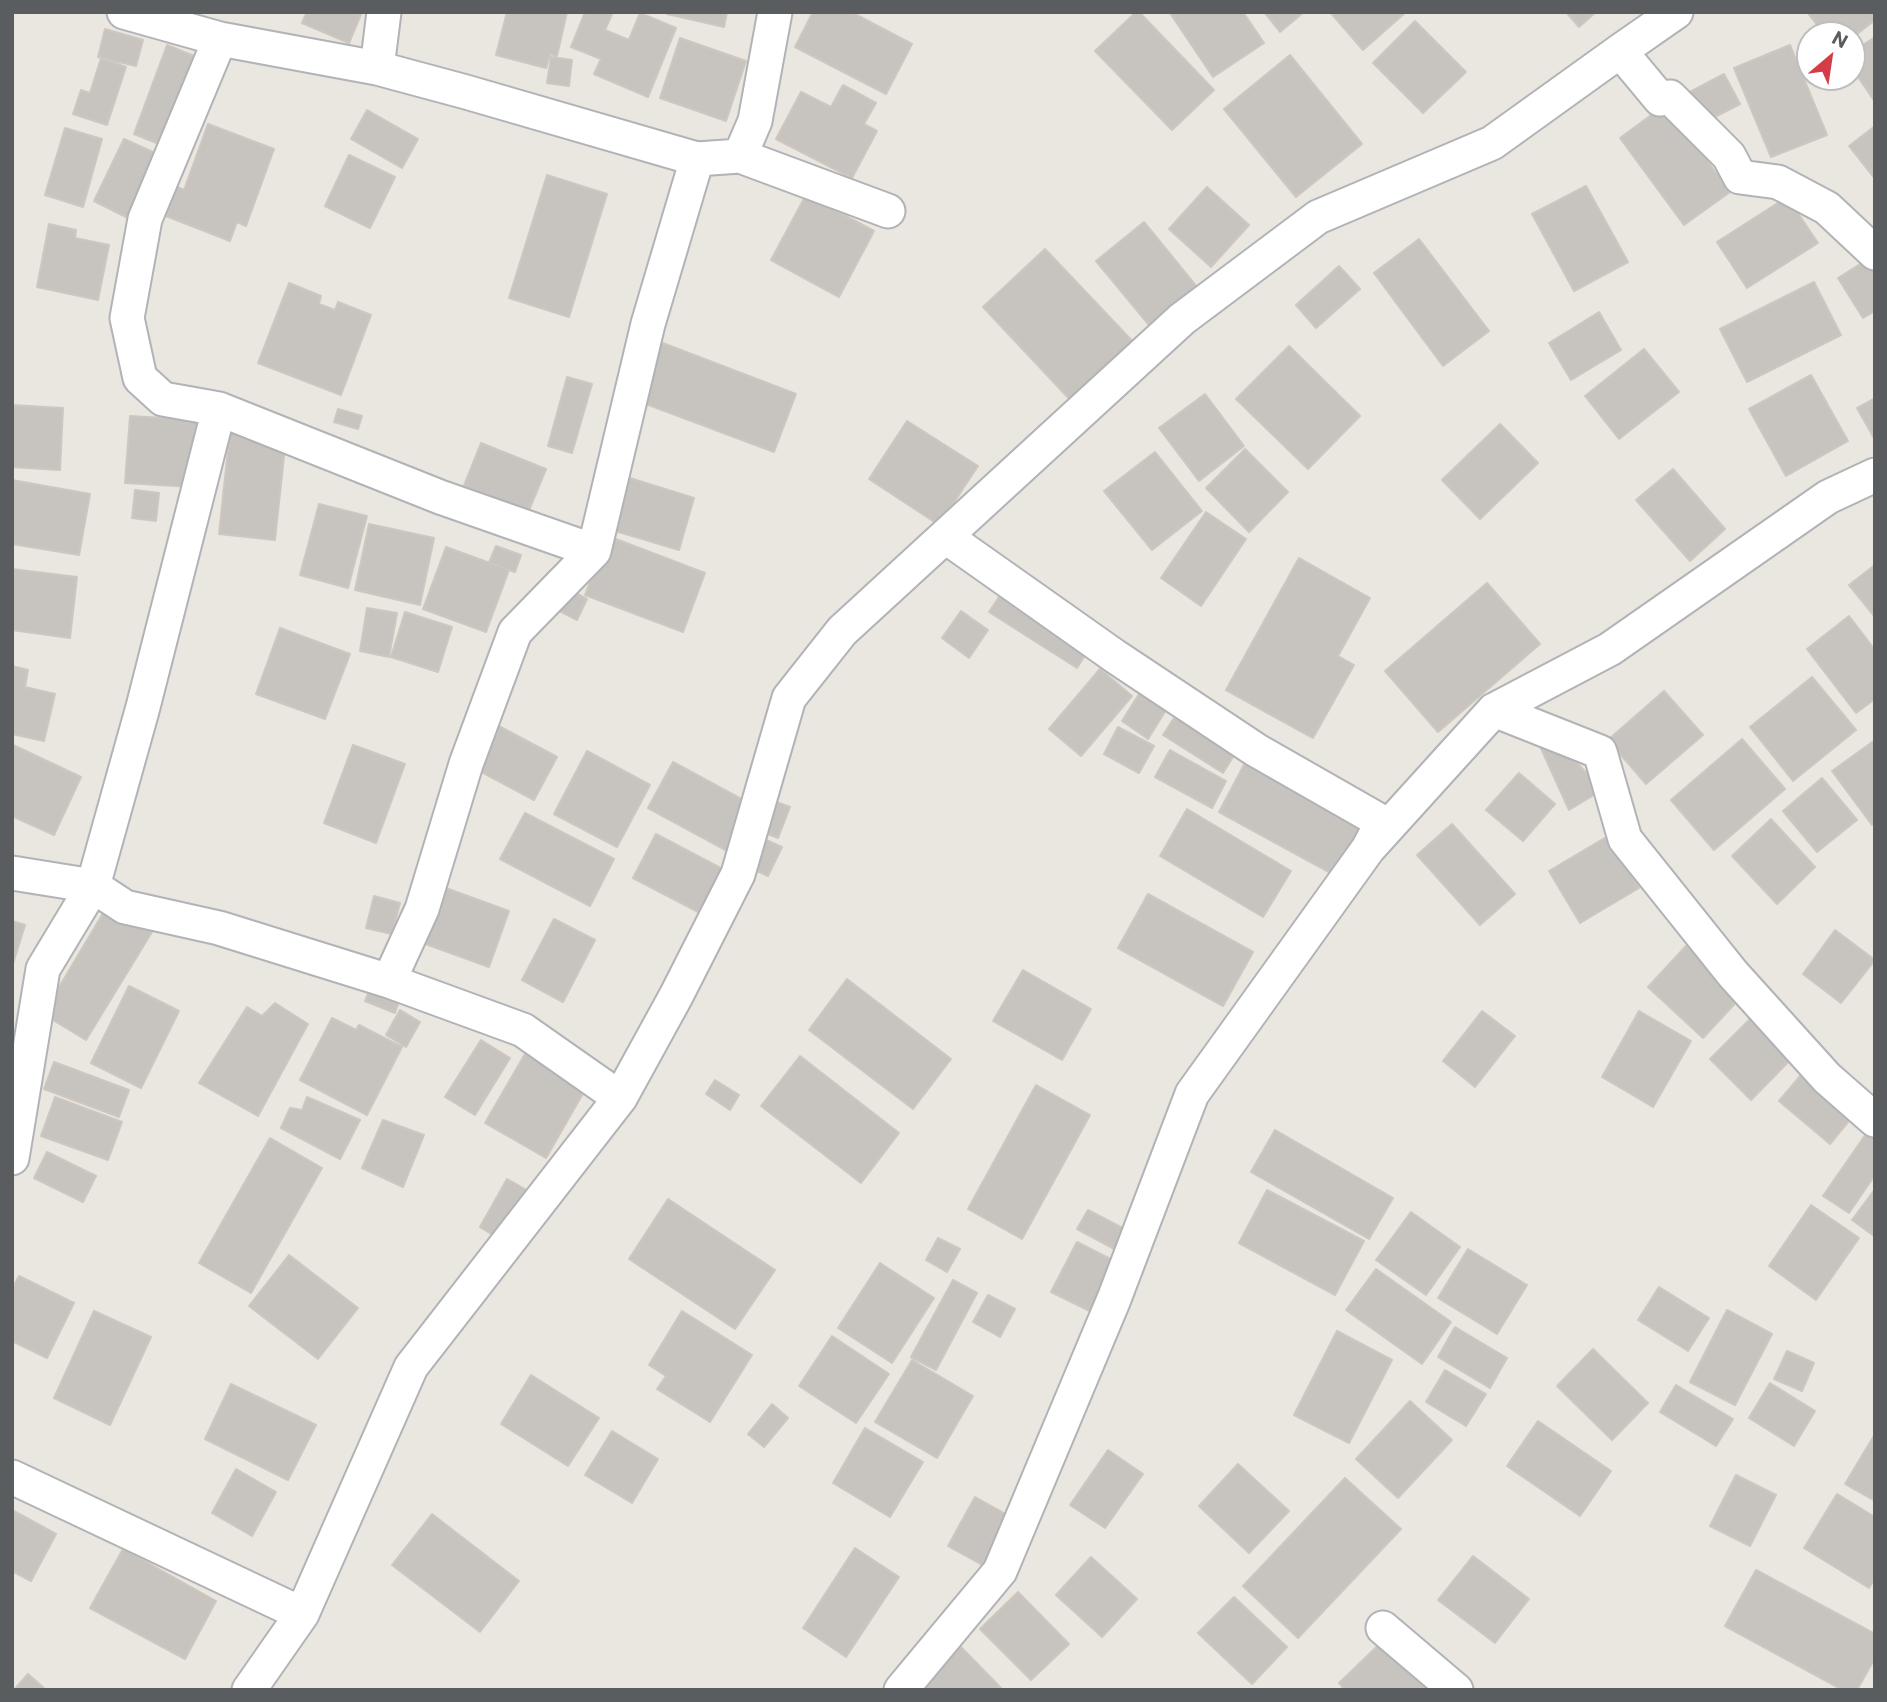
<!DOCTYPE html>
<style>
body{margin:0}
#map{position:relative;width:1887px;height:1702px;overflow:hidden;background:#eae6e0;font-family:Commissioner,sans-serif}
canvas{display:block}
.frame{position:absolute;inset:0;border:14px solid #595d5f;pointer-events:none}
.north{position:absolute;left:1796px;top:21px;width:70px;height:70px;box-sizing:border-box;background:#fff;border:2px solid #bdbebf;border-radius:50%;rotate:29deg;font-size:19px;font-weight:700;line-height:28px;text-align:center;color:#595d5f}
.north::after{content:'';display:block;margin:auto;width:24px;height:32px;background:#d43c48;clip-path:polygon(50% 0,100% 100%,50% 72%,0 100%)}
</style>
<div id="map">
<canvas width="1887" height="1702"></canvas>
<div class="frame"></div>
<div class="north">N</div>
</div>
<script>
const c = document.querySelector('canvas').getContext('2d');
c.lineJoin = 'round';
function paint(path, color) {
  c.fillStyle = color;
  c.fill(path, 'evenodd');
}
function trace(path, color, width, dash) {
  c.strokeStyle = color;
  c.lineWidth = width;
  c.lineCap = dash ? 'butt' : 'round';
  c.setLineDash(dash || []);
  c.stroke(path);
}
const building = new Path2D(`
 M307,12H362L349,43L302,23Z
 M507,12H567L557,56L550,54L546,68L496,55Z
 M585,12H607L612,14L605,30L629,40L640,13L676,28L648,97L594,74L601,59L571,47Z
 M667,12H727L724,27L667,14Z
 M813,12H851L912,44L886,94L795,47Z
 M1136,12H1139L1214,90L1172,130L1095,51Z
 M1171,12H1243L1264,43L1213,77L1170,13Z
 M1264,12H1304L1280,32Z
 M1330,12H1406L1363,50Z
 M1566,12H1596L1579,27Z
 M1807,12H1875V20L1852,38V35H1825Z
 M1415,21L1466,72L1423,113L1373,63Z
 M105,29L143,40L136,66L98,57Z
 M1875,37V102L1852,68V52Z
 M680,38L746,61L726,121L660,98Z
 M167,45L194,56L175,110L169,148L134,134Z
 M1790,45L1827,135L1771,157L1734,68Z
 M1290,55L1362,144L1296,197L1224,109Z
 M551,57L572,60L569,86L547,83Z
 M101,58L126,67L107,125L73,114L81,90L90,93Z
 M1724,74L1740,104L1703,123L1688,93Z
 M843,85L876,103L864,124L877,131L852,178L776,139L801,92L831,107Z
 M1666,104L1730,192L1684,225L1620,138Z
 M367,110L418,139L402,168L351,139Z
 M208,124L274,149L246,226L237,222L230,241L166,216L177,187L184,190Z
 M1875,126V179L1849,146Z
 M65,128L102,139L83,207L45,195Z
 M124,139L164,157L134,221L94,201Z
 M349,155L395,177L370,228L325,206Z
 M547,175L607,194L569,317L509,298Z
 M1586,186L1628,262L1574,291L1532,214Z
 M1207,187L1249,225L1211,267L1169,229Z
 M806,195L874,231L839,297L771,260Z
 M1787,197L1818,243L1747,288L1717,242Z
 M1144,222L1197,287L1149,325L1096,261Z
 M49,224L76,230L75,238L109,245L98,300L37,287Z
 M1419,239L1489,331L1443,366L1374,273Z
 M1045,249L1138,347L1075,405L983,307Z
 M1868,259L1875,270V311L1863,318L1838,278Z
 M1339,266L1360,289L1316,328L1296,305Z
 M1814,282L1841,335L1747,382L1720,329Z
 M289,283L321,296L319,304L335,310L338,302L371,315L341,395L258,363Z
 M1599,312L1621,350L1571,380L1549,343Z
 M660,342L796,394L774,452L638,401Z
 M1289,346L1360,416L1308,469L1236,399Z
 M1644,349L1679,392L1619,439L1585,396Z
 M1811,375L1848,441L1786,476L1749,409Z
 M567,377L592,384L572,453L548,446Z
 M1205,394L1244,446L1199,481L1159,428Z
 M1875,398V440L1857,408Z
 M12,405L63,408L60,470L12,467Z
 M338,409L362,416L358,429L334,422Z
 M130,416L198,420L193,487L125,483Z
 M907,421L978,466L939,525L869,479Z
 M1500,424L1538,463L1480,519L1442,480Z
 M230,431L286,438L275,540L219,534Z
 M481,443L546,469L525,520L461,493Z
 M1245,449L1288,492L1249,532L1206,488Z
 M1155,452L1202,511L1152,550L1104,491Z
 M1673,469L1725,529L1690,561L1636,500Z
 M617,474L694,498L679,550L602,527Z
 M12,480L90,494L79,555L12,544Z
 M135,490L159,493L156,521L132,518Z
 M319,504L367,516L348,588L300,575Z
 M1206,512L1246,539L1201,606L1161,578Z
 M369,524L434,538L420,605L355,590Z
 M608,536L705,573L683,632L585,595Z
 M496,546L521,555L515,572L489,563Z
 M446,547L509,570L486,632L423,609Z
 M1299,558L1370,598L1338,656L1354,665L1313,738L1226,690Z
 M1875,565V617L1849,585Z
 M12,569L77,577L70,638L12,630Z
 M1487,583L1540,644L1438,732L1385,671Z
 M562,586L587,599L577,620L552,607Z
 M1005,588L1092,644L1077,668L989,612Z
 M367,608L397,613L389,657L360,651Z
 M961,611L988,630L969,658L942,638Z
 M405,612L452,627L438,672L391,657Z
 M1849,616L1875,650V699L1856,713L1807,649Z
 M280,628L350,654L325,719L256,694Z
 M12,666L28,670L25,687L55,694L44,741L12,734Z
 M1100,669L1132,696L1081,756L1049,729Z
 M1812,677L1856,730L1793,781L1750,727Z
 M1664,691L1703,735L1646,784L1608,740Z
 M1139,694L1166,710L1148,739L1122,721Z
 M1176,715L1236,752L1223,773L1163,735Z
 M495,724L557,757L534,800L472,767Z
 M1118,727L1154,746L1139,773L1104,754Z
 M1555,739L1602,790L1569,810L1539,744Z
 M1742,739L1785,789L1714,850L1671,800Z
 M1875,740V823L1872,825L1832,771Z
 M13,745L81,777L54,835L12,816Z
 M353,745L405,764L376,843L324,823Z
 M1170,750L1226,781L1212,808L1155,777Z
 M587,751L650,785L617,847L554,814Z
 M673,762L756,807L731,853L648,808Z
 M1245,763L1365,828L1338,877L1219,812Z
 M1519,773L1555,804L1523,841L1486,810Z
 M1822,778L1857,820L1817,852L1783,811Z
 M765,798L790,807L778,838L753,828Z
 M1187,809L1291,871L1263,917L1160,856Z
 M525,813L614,859L590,906L500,859Z
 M1771,819L1815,867L1777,904L1732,856Z
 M1452,824L1515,894L1480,925L1417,855Z
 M656,834L730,873L706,916L633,878Z
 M757,836L782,847L768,876L744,865Z
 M1608,836L1639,888L1580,923L1549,871Z
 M440,886L509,911L489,967L420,942Z
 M1148,894L1253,952L1223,1006L1118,948Z
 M374,896L400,903L392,934L366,928Z
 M108,905L152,932L86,1040L43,1014Z
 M554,919L595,940L563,1002L522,980Z
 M12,921L25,925L12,967Z
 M1835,930L1875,960L1841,1003L1803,974Z
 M1686,946L1741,997L1703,1038L1648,987Z
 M1023,970L1091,1009L1062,1060L993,1021Z
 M847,979L951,1059L913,1109L809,1030Z
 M372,984L401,995L395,1013L365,1001Z
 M129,986L179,1011L141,1088L91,1063Z
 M275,1003L308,1024L258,1116L199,1083L247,1007L262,1016Z
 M400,1010L420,1022L406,1047L386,1035Z
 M1482,1011L1515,1036L1475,1087L1443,1061Z
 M1639,1011L1691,1041L1653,1107L1602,1077Z
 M1757,1012L1798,1052L1751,1100L1710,1059Z
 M332,1018L356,1030L359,1025L402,1047L367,1115L300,1080Z
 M481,1040L510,1058L475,1115L445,1097Z
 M525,1054L585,1090L546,1158L485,1123Z
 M800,1056L899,1133L861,1183L761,1106Z
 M54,1062L129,1090L119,1117L44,1089Z
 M1807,1068L1857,1111L1830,1144L1779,1101Z
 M715,1080L739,1095L730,1110L706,1094Z
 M1036,1085L1090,1115L1022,1239L968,1209Z
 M55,1097L122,1122L108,1160L41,1136Z
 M307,1097L360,1120L340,1159L281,1128L290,1108L302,1110Z
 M383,1120L424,1135L403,1187L362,1168Z
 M1275,1130L1393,1198L1369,1239L1251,1172Z
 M1868,1131L1875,1136V1175L1849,1213L1823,1196Z
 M270,1138L322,1168L251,1293L199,1263Z
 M47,1152L96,1176L83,1202L34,1178Z
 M507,1179L532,1193L504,1242L480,1227Z
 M1875,1189V1235L1874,1236L1852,1220Z
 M1267,1190L1364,1241L1335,1295L1239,1243Z
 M668,1199L775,1270L735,1329L629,1259Z
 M1811,1205L1859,1238L1816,1300L1769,1266Z
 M1088,1210L1130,1232L1120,1252L1077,1229Z
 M1411,1212L1460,1247L1426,1295L1376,1260Z
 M938,1238L960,1249L947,1272L926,1260Z
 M1077,1242L1124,1266L1098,1315L1051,1292Z
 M1468,1249L1527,1285L1497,1334L1438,1298Z
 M289,1255L358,1308L318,1359L249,1306Z
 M880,1263L934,1298L892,1363L838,1328Z
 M1376,1269L1451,1322L1422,1364L1346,1310Z
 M19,1276L74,1303L47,1358L12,1341V1289Z
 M953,1280L977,1293L936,1370L911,1357Z
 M1659,1287L1709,1318L1688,1351L1638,1320Z
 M988,1295L1015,1309L1000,1337L973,1322Z
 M1727,1310L1772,1334L1735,1405L1690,1382Z
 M94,1311L151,1337L110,1425L54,1398Z
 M682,1311L752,1355L710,1422L657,1389L666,1376L649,1365Z
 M1455,1327L1507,1358L1490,1388L1438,1357Z
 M1337,1331L1392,1360L1349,1443L1294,1415Z
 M832,1336L889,1374L856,1423L799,1386Z
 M1593,1349L1648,1403L1612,1440L1557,1386Z
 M1787,1351L1814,1363L1802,1391L1774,1379Z
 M912,1360L973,1396L937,1458L875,1422Z
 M1445,1370L1486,1394L1466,1426L1426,1402Z
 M531,1375L599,1418L568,1466L501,1424Z
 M1770,1383L1815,1411L1794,1446L1749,1418Z
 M231,1384L316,1425L288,1480L205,1439Z
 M1676,1385L1733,1419L1716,1446L1660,1412Z
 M1410,1401L1452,1440L1398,1498L1356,1459Z
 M772,1404L788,1418L764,1447L748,1434Z
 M1538,1421L1611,1471L1580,1516L1507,1466Z
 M865,1428L923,1462L890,1517L833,1483Z
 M612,1431L658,1459L632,1503L585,1475Z
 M1875,1434V1501L1845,1484Z
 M1108,1450L1143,1474L1105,1528L1070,1505Z
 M1238,1464L1289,1511L1249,1553L1199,1506Z
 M236,1469L276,1492L252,1536L212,1513Z
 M1736,1475L1776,1495L1750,1546L1710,1526Z
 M1345,1478L1401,1529L1298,1638L1243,1586Z
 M1837,1494L1875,1517V1578L1869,1588L1804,1548Z
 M975,1497L1011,1517L984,1566L948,1546Z
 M12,1510L56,1534L31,1581L12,1571Z
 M432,1514L519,1581L480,1632L392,1565Z
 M855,1548L899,1577L846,1657L803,1628Z
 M123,1549L216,1601L185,1659L90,1608Z
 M1473,1556L1529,1599L1495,1643L1438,1600Z
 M1091,1557L1137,1599L1102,1637L1056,1595Z
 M1756,1570L1875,1634V1658L1857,1690H1843L1725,1626Z
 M1018,1592L1069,1644L1031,1680L980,1629Z
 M1234,1597L1287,1647L1252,1684L1198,1633Z
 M1389,1635L1433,1680L1424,1690H1345L1339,1683Z
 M959,1645L1001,1688L999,1690H922Z
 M28,1674L46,1690H14Z`);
paint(building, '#c7c3bf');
trace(building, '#cec7bf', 2);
const minor = new Path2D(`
 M124,12L220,39L377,68L466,92L697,159L740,156
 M775,12L755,121L740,156L888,211
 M220,39L145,219L127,318L140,378L163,399L219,409L440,497L594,551
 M1620,51L1660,99L1670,97L1729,156L1740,177L1778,182L1827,208L1875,253
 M377,68L384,12
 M946,537L1116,657L1256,750L1382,822L1369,847
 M1494,710L1600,752L1625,839L1733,974L1827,1078L1875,1120
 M12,873L93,886L125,907L219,928L389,981L523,1030L620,1098
 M389,981L422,909L466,764L515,632L594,551L648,324L697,159
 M12,1158L43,969L93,886L143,707L219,409
 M12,1477L302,1614
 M1383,1628L1456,1690
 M249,1690L302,1614L411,1367L620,1098L676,996L738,874L789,698L842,631L1182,319L1318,217L1492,143L1620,51L1676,12
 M901,1690L1000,1571L1114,1299L1192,1094L1368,849L1494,710L1610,649L1828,497L1875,475`);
trace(minor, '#b1b3b6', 37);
trace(minor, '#fff', 33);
</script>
